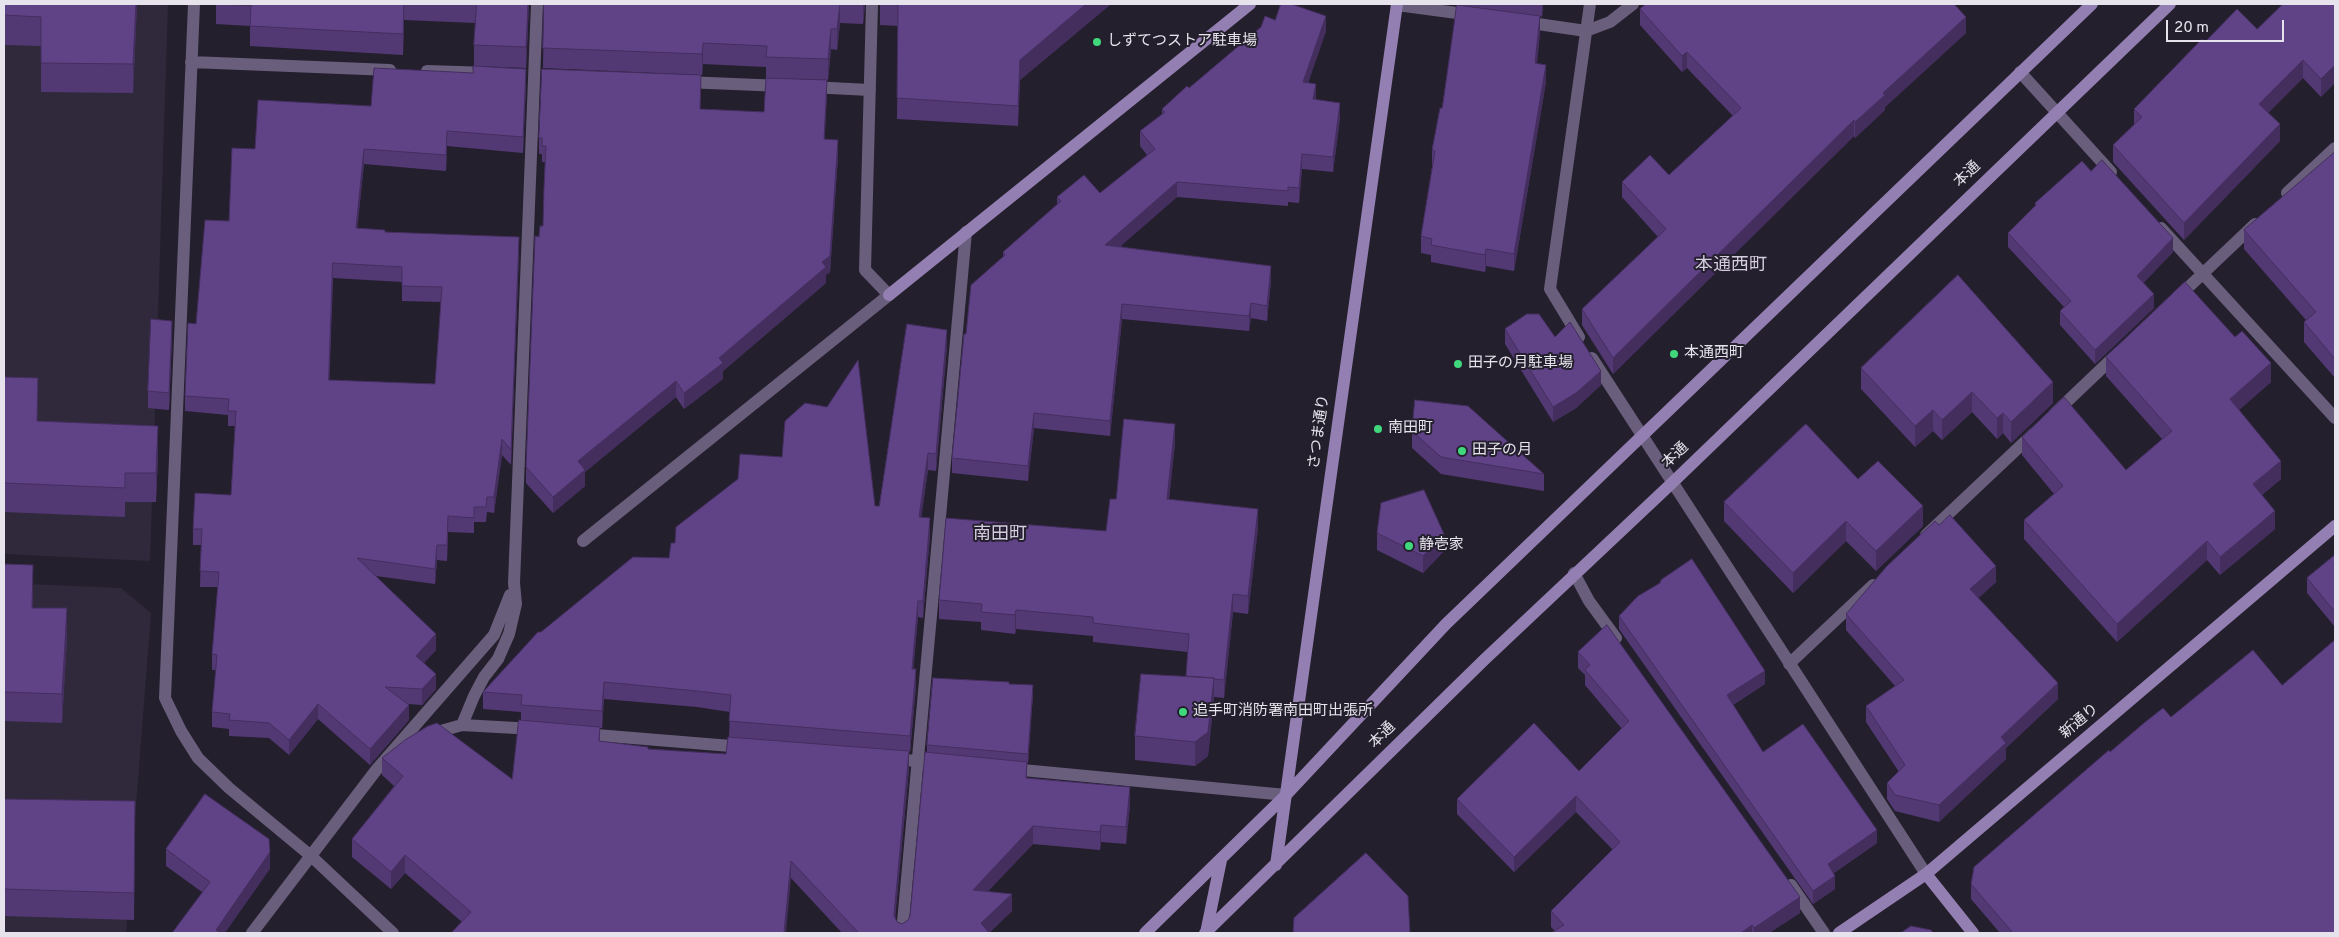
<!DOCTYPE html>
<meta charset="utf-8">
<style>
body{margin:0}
#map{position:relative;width:2339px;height:937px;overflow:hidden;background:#241f2d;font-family:Overpass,sans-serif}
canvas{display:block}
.frame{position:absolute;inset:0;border:5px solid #e6e3ec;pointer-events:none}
.scale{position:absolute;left:2166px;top:20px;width:118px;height:22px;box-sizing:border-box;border:2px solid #e6e3ec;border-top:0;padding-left:6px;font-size:15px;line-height:18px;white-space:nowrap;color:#e6e3ec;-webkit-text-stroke:4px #241f2d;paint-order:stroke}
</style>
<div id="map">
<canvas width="2339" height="937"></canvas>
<div class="frame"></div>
<div class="scale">20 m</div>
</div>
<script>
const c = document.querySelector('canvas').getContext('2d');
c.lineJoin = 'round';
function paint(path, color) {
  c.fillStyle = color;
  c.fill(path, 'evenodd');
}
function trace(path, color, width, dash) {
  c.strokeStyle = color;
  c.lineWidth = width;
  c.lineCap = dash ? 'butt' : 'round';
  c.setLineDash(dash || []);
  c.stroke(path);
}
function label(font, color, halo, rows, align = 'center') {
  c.font = font + ' Overpass,"Noto Sans JP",sans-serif';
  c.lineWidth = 4;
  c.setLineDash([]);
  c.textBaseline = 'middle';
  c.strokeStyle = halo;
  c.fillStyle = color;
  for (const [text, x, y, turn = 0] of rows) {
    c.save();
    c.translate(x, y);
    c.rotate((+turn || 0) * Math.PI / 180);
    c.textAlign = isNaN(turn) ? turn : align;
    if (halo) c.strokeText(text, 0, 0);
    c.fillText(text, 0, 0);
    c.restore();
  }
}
paint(new Path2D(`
 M4,4H168L150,561L4,554Z
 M4,583L121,588L151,613L126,933H4Z`), '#30293c');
trace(new Path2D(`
 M194,4L165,698L181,731L198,758L229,788L311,856L393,933
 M1397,5L1472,15
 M1524,22L1586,31L1610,22L1633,4
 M191,62L390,70
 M427,71L490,73
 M2020,72L2111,172
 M685,82L782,86
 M810,87L870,90
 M2287,193L2335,148
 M2161,228L2335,418
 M2177,298L2255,224
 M1579,337L1550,289L1590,4
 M1592,358L1926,874
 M2055,413L2118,353
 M1926,535L2033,434
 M583,541L889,295L865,270L872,4
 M1574,573L1589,601L1616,638
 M1789,664L1873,585
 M462,725L474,696L484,677L498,659L509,634L516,604L514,583L537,4
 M430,734L462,725L534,729
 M584,734L743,747
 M893,759L940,763
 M377,769L396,754
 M1012,769L1286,795
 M1791,885L1824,933
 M252,933L377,769L494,635L510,595
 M902,933L966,232`), '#6a5e7d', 12);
trace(new Path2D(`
 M889,295L1250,4
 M1276,865L1397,4
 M1926,874L1973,933
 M1145,933L1286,795L1446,624L2092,4
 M1205,933L1484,660L1672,483L2170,4
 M1206,933L1221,860
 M1839,933L1926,874L2335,526`), '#937fb1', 12);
paint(new Path2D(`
 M4,4H137L133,93L41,92V46L4,45Z
 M216,4H529L526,68L474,66V45L476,23L404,20L403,55L250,46V26L216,24Z
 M544,4H865L863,24L840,23L837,50L831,49L828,80L766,78V67L703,64L702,75L543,68Z
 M880,4H1111L1020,80L1018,126L897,119L898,26L880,25Z
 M1459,4H1543L1542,17L1540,16V33L1537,63L1546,82L1514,271L1486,266L1485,272L1431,262V255L1421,253V236L1432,167V150L1442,108Z
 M2335,4L2321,97L2303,78L2268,113L2280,141L2184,240L2113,162V145L2134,125V109L2205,42L2257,29Z
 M1640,9L1966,33L1885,107V110L1855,138L1854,136L1613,374L1582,325V309L1658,237L1622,197V182L1669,175L1733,116L1687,68L1682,72L1640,25Z
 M1275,20L1326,31L1308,83L1316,99L1340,118L1333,172L1302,169L1299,203L1288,202V206L1177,197L1120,246L1271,281L1267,321L1251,318L1249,331L1122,319L1110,436L1034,428L1028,481L952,473V458L966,334L1003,258V252L1057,205V197L1100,193L1147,155L1140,146V131L1162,114V109L1189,88Z
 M526,84L523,153L447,146L446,171L364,164L357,228L519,252L511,465L502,455L494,513L487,512L486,522H474V533L448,532L447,561L437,560L435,584L376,576L436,650L424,663L436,689L422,705L408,704L409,720L370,765L318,719L289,755L269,738L229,736V729L212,727V712L216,670H212V654L218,587H200L201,545H193V529L231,495L235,426H228V415L185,411V396L196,324L229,221L255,149L371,106ZM333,278L402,282V301L441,302L435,384L329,380Z
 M701,91L700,109L764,112L827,96L824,139L838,156L830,272L826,275V283L723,371V379L684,409L676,397L585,472V486L553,513L526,483V467L539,237L543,226L545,162H542V154H539V138Z
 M2335,152V378L2304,342V322L2306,320L2244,249V230Z
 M2035,203L2173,252L2143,283L2154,308L2095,364L2060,325V311L2064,307L2008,247V233L2035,206Z
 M1505,329L1555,337L1601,385L1576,408L1553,422L1505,344Z
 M172,337L169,410L148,408V391Z
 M947,346L936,471L928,470L921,518L930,535L923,618L918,617L913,669L916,686L910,752H909V769L895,918L897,922L902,924L908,920L910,916L927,752V745L1009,684L1033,694L1028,763H1027V778L1130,805L1126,844L1101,842L1100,850L1033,844L988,891L1012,911L989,933H842L791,878L462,922L405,873L391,889L352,857V839L394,786L382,775V758L512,779L521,720V712L483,709V692L541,632L669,558L675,543L875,506H879ZM604,699L697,707L730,712L729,737L726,754L648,749L600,742V728H602Z
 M2106,357L2271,382L2239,410L2281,479L2262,495L2275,529L2220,575L2207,560L2117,642L2024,539V520L2054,494L2022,455V437L2126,470L2162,439L2106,376Z
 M1861,368L2053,403L2011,443L2003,433L1997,439L1972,412L1942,440L1933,431L1915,447L1861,389Z
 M4,377L38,421L158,455L156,502H125V517L4,512Z
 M1412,431L1544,474V491L1441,474L1412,448Z
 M1175,443L1169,499L1258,528L1248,614L1233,612L1224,698L1214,697L1208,756L1195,766L1135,760V736L1186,676L1188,652L1093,642V636L1016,629L1015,634L981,630V622L939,619V600L1106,531L1116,499Z
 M1858,479L1923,526L1876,571L1846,541L1793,593L1724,521V502Z
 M1939,525L1996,582L1978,598L2058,699L2006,748V759L1939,822L1895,811L1887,799V783L1899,772L1866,722V706L1895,686L1846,630V614Z
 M1377,533L1444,551L1423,573L1377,550Z
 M2335,555V627L2307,593V578Z
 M4,564L33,593L32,608L67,637L62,723L4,721Z
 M1619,616L1765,684L1733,705L1763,752L1877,843L1834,873L1835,889L1813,904L1619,629Z
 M1607,625L1800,913L1769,933H1551L1555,931L1551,927V911L1613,850L1576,812L1514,872L1457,814V799L1579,771L1622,729L1585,685V675L1578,668V652Z
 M2282,685L2335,933H2000L1971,899V884L2110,752L2171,717Z
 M4,799L135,829L134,920L4,916Z
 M166,849L270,869L202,892L166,866Z`), '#533974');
paint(new Path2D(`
 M136,4H137L133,93V64Z
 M404,4V20L403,55V34Z
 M528,4H529L526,68V47Z
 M840,4V23L837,50V29Z
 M863,4H865L863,24Z
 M1086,4H1111L1020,80L1018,126L1020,60Z
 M1542,4H1543L1542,17Z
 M1326,16V31L1303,97V82Z
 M1540,16V33L1535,80V63Z
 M1966,17V33L1885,107V110L1855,138V122L1883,93Z
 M831,29V49L828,80V59Z
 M703,43V64L702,75V54Z
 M1687,52V68L1682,72V56Z
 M2303,60V78L2259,122V104Z
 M1546,65V82L1514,271V254Z
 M2335,65V83L2321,97V79Z
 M526,69V84L523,153V137Z
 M827,80V96L824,155V139Z
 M1316,84V99H1313Z
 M1340,103V118L1333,172V157Z
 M1854,120V136L1613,374V358Z
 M2280,124V141L2184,240V223Z
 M447,131V146L446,171V155Z
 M838,140V156L830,272L826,275V283L723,371V379L684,409V393L719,358L822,262Z
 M364,149V164L356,243V228Z
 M1302,154V169L1299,203V188Z
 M1177,182V197L1105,260V245Z
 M519,237V252L511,465V450Z
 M2173,238V252L2137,290V276Z
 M1486,249V266L1485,272V255Z
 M333,263V278L329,395V380Z
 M1271,266V281L1267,321V306Z
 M2154,294V308L2095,364V350Z
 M1251,303V318L1249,331V316Z
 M1122,304V319L1110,436V421Z
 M172,321V337L169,410V393Z
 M947,330V346L936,471V454Z
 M2271,363V382L2230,418V399Z
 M1601,371V385L1576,408L1553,422V407Z
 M676,381V397L585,472V486L553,513V497L578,461Z
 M2053,382V403L2011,443V422Z
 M1972,392V412L1942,440V420Z
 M1933,410V431L1915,447V426Z
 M1034,413V428L1028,481V466Z
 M2003,413V433L1997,439V418Z
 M1175,424V443L1167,517V499Z
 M158,426V455L156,502V473Z
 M502,439V455L494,513V497Z
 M928,453V470L919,534V517Z
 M2281,461V479L2253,502V484Z
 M1923,506V526L1876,571V551Z
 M1258,509V528L1248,614V596Z
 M2275,511V529L2220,575V557Z
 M448,516V532L447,561V545Z
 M930,518V535L923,618V601Z
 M1846,521V541L1793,593V573Z
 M1444,534V551L1423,573V556Z
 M2207,541V560L2117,642V624Z
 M437,545V560L435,584V569Z
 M33,565V593L32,637V608Z
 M1996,566V582L1970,606V589Z
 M1233,594V612L1224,698V680Z
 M918,601V617L912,686V669Z
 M67,608V637L62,723V694Z
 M1016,610V629L1015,634V615Z
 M436,634V650L416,671V656Z
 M916,669V686L910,752V736Z
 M1765,671V684L1727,708V695Z
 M436,674V689L422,705V689Z
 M1214,678V701L1208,756L1195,766V742Z
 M604,682V699L602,728V711Z
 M2058,683V699L2006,748V759L1939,822V805L2001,737Z
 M1033,685V694L1028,763V754Z
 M318,704V719L289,755V740Z
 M409,705V720L370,765V749Z
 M909,751V769L894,932V915Z
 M1130,787V805L1126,844V827Z
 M1576,796V812L1514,872V857Z
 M1101,825V842L1100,850V832Z
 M1033,826V844L973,907V890Z
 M1877,830V843L1828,877V864Z
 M270,852V869L225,933H216V930Z
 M405,855V873L391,889V872Z
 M791,861V878L786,933H784Z
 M1835,876V889L1813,904V891Z
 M1012,894V911L988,933L981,923Z
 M1800,897V913L1769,933H1754V928Z
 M1752,925V933H1741Z`), '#432e5e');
const building = new Path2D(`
 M4,4H136L133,64L41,63V17L4,15Z
 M216,4H404L403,34L250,26L251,6Z
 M477,4H528L526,47L474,45Z
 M544,4H840L837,29H831L828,59L766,57L767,46L703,43L702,54L543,48Z
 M880,4H1086L1020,60L1018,106L897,98L898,5Z
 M1281,4H1291L1326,16L1303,82L1316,84L1313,99L1340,103L1333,157L1302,154L1299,188L1288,187V191L1177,182L1105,245L1271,266L1267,306L1251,303L1249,316L1122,304L1110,421L1034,413L1028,466L952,458L964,334H966L971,285L1005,255L1003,252L1061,201L1057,197L1084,175L1100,193L1155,149L1140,131L1165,112L1162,109L1187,86L1189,88L1261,27L1265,16L1275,20Z
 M1646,4H1954L1966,17L1883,93L1885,95L1855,122L1854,120L1613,358L1582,309L1666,229L1622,182L1650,155L1669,175L1741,108L1687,52L1682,56L1640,9Z
 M2283,4H2335V65L2321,79L2303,60L2259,104L2280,124L2184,223L2113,145L2142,117L2134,109L2202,39L2205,42L2237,9L2257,29Z
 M1457,5L1540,16L1535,63L1546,65L1514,254L1486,249L1485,255L1431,245L1432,239L1421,236L1435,151L1432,150L1440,108H1442Z
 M473,66L526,69L523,137L447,131L446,155L364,149L356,228L385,230V232L519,237L511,450L502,439L494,497H487L486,507H474V518L448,516L447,545H437L435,569L357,558L436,634L416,656L436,674L422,689L385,687L409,705L370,749L318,704L289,740L269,723L229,720L230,714L212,712L217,655L212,654L219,572L200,571L202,529H193L195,493L231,495L236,411H228L229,399L185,396L188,323L196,324L205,220L229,221L232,148L255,149L258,100L371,106L374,68L473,73ZM333,263L402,267V286L442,287L435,384L329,380Z
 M542,69L701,75L700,109L764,112L766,78L827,80L824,139L838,140L830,256L822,262L826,267L719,358L723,363L684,393L676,381L578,461L585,470L553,497L526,467L535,236L539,237L540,226H543L544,187L546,146H542V138H539Z
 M2335,152V359L2304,322L2316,312L2244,230Z
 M2102,160L2173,238L2137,276L2154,294L2095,350L2060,311L2071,301L2008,233L2036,205L2035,203L2082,161L2091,171Z
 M1958,275L2053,382L2011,422L2003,413L1997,418L1972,392L1942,420L1933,410L1915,426L1861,368Z
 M2185,282L2235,337L2242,331L2271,363L2230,399L2281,461L2253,484L2275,511L2220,557L2207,541L2117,624L2024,520L2063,486L2022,437L2064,397L2126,470L2172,431L2106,357Z
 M1527,314H1539L1555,337L1570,322L1601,371L1576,393L1553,407L1505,329Z
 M151,319L172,321L169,393L148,391Z
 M907,324L947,330L936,454L928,453L919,517L930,518L923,601H918L912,669H916L910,736L729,721L731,695L697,691L604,682L602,711L521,705L522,695L483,692L538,632H541L633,557L669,558L671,543H675L676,527L738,479L740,454L782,457L785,421L805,403L827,407L858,360L875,506H879Z
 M4,377L38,378L37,421L158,426L156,473H125V488L4,483Z
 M1415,400L1468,406L1544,474L1441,457L1412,431Z
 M1124,419L1175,424L1167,499L1258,509L1248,596L1233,594L1224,680L1214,679V678L1186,676L1189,634L1093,623V617L1016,610L1015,615L981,612L982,604L939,600L946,518L1106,531L1110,499H1116Z
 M1806,424L1858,479L1878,461L1923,506L1876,551L1846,521L1793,573L1724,502Z
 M1424,490L1444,534L1423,556L1377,533L1381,503Z
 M1950,515L1996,566L1970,589L2058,683L2001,737L2006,743L1939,805L1895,795L1887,783L1905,765L1866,706L1904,680L1846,614L1887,566L1935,521L1939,525Z
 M2335,555V612L2307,578Z
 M1692,559L1765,671L1727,695L1763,752L1803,724L1877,830L1828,864L1835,876L1813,891L1619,616L1638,596L1660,583L1661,580Z
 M4,564L33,565L32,608H67L62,694L4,692Z
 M1607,625L1800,897L1754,928L1752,925L1741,933H1551L1564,925L1551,911L1620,842L1576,796L1514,857L1457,799L1534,723L1579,771L1629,721L1585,670L1590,665L1578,652Z
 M2335,640V933H2013L1971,884L1974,867L2109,750L2110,752L2144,723L2163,708L2171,717L2253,650L2282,685Z
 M1141,674L1214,678L1208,732L1195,742L1135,736Z
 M933,678L1009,682V684L1033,685L1028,754L927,745Z
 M519,720L600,727L599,741L648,747V749L726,754L728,737L909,751L894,915L897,922L902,924L908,920L910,916L925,752L1027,762L1026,778L1130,787L1126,827L1101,825L1100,832L1033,826L973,890L1012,894L981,923L989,933H859L791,861L784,933H451L471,912L405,855L391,872L352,839L403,776L382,758L405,740L428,726L437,723L512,779Z
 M205,794L269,839L270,852L216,930L220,933H172L210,882L166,849Z
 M4,799L135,801L134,893L4,889Z
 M1366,853L1408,896L1410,933H1293L1294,918Z
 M1911,926L1931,930L1933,933H1901Z`);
paint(building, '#604287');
trace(building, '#432e5e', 1);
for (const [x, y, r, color] of [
 [1097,42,5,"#41d77c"],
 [1674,354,5,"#41d77c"],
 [1458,364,5,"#41d77c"],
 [1378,429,5,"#41d77c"],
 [1462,451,5,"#41d77c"],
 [1409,546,5,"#41d77c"],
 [1183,712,5,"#41d77c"]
]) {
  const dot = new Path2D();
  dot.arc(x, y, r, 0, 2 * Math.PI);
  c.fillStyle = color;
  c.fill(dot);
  trace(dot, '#241f2d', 2);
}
label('15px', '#e6e3ec', '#241f2d', [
 ["しずてつストア駐車場",1107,42],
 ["本通西町",1684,354],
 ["田子の月駐車場",1468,364],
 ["南田町",1388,429],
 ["田子の月",1472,451],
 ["静壱家",1419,546],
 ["追手町消防署南田町出張所",1193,712]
], 'left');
label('15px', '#e6e3ec', '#241f2d', [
 ["本通",1968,175,-44],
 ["さつま通り",1320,432,-82],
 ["本通",1676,456,-44],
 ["新通り",2080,722,-40],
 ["本通",1383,736,-45]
]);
label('18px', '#d3ccdf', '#241f2d', [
 ["本通西町",1731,266],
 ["南田町",1000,535]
]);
</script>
